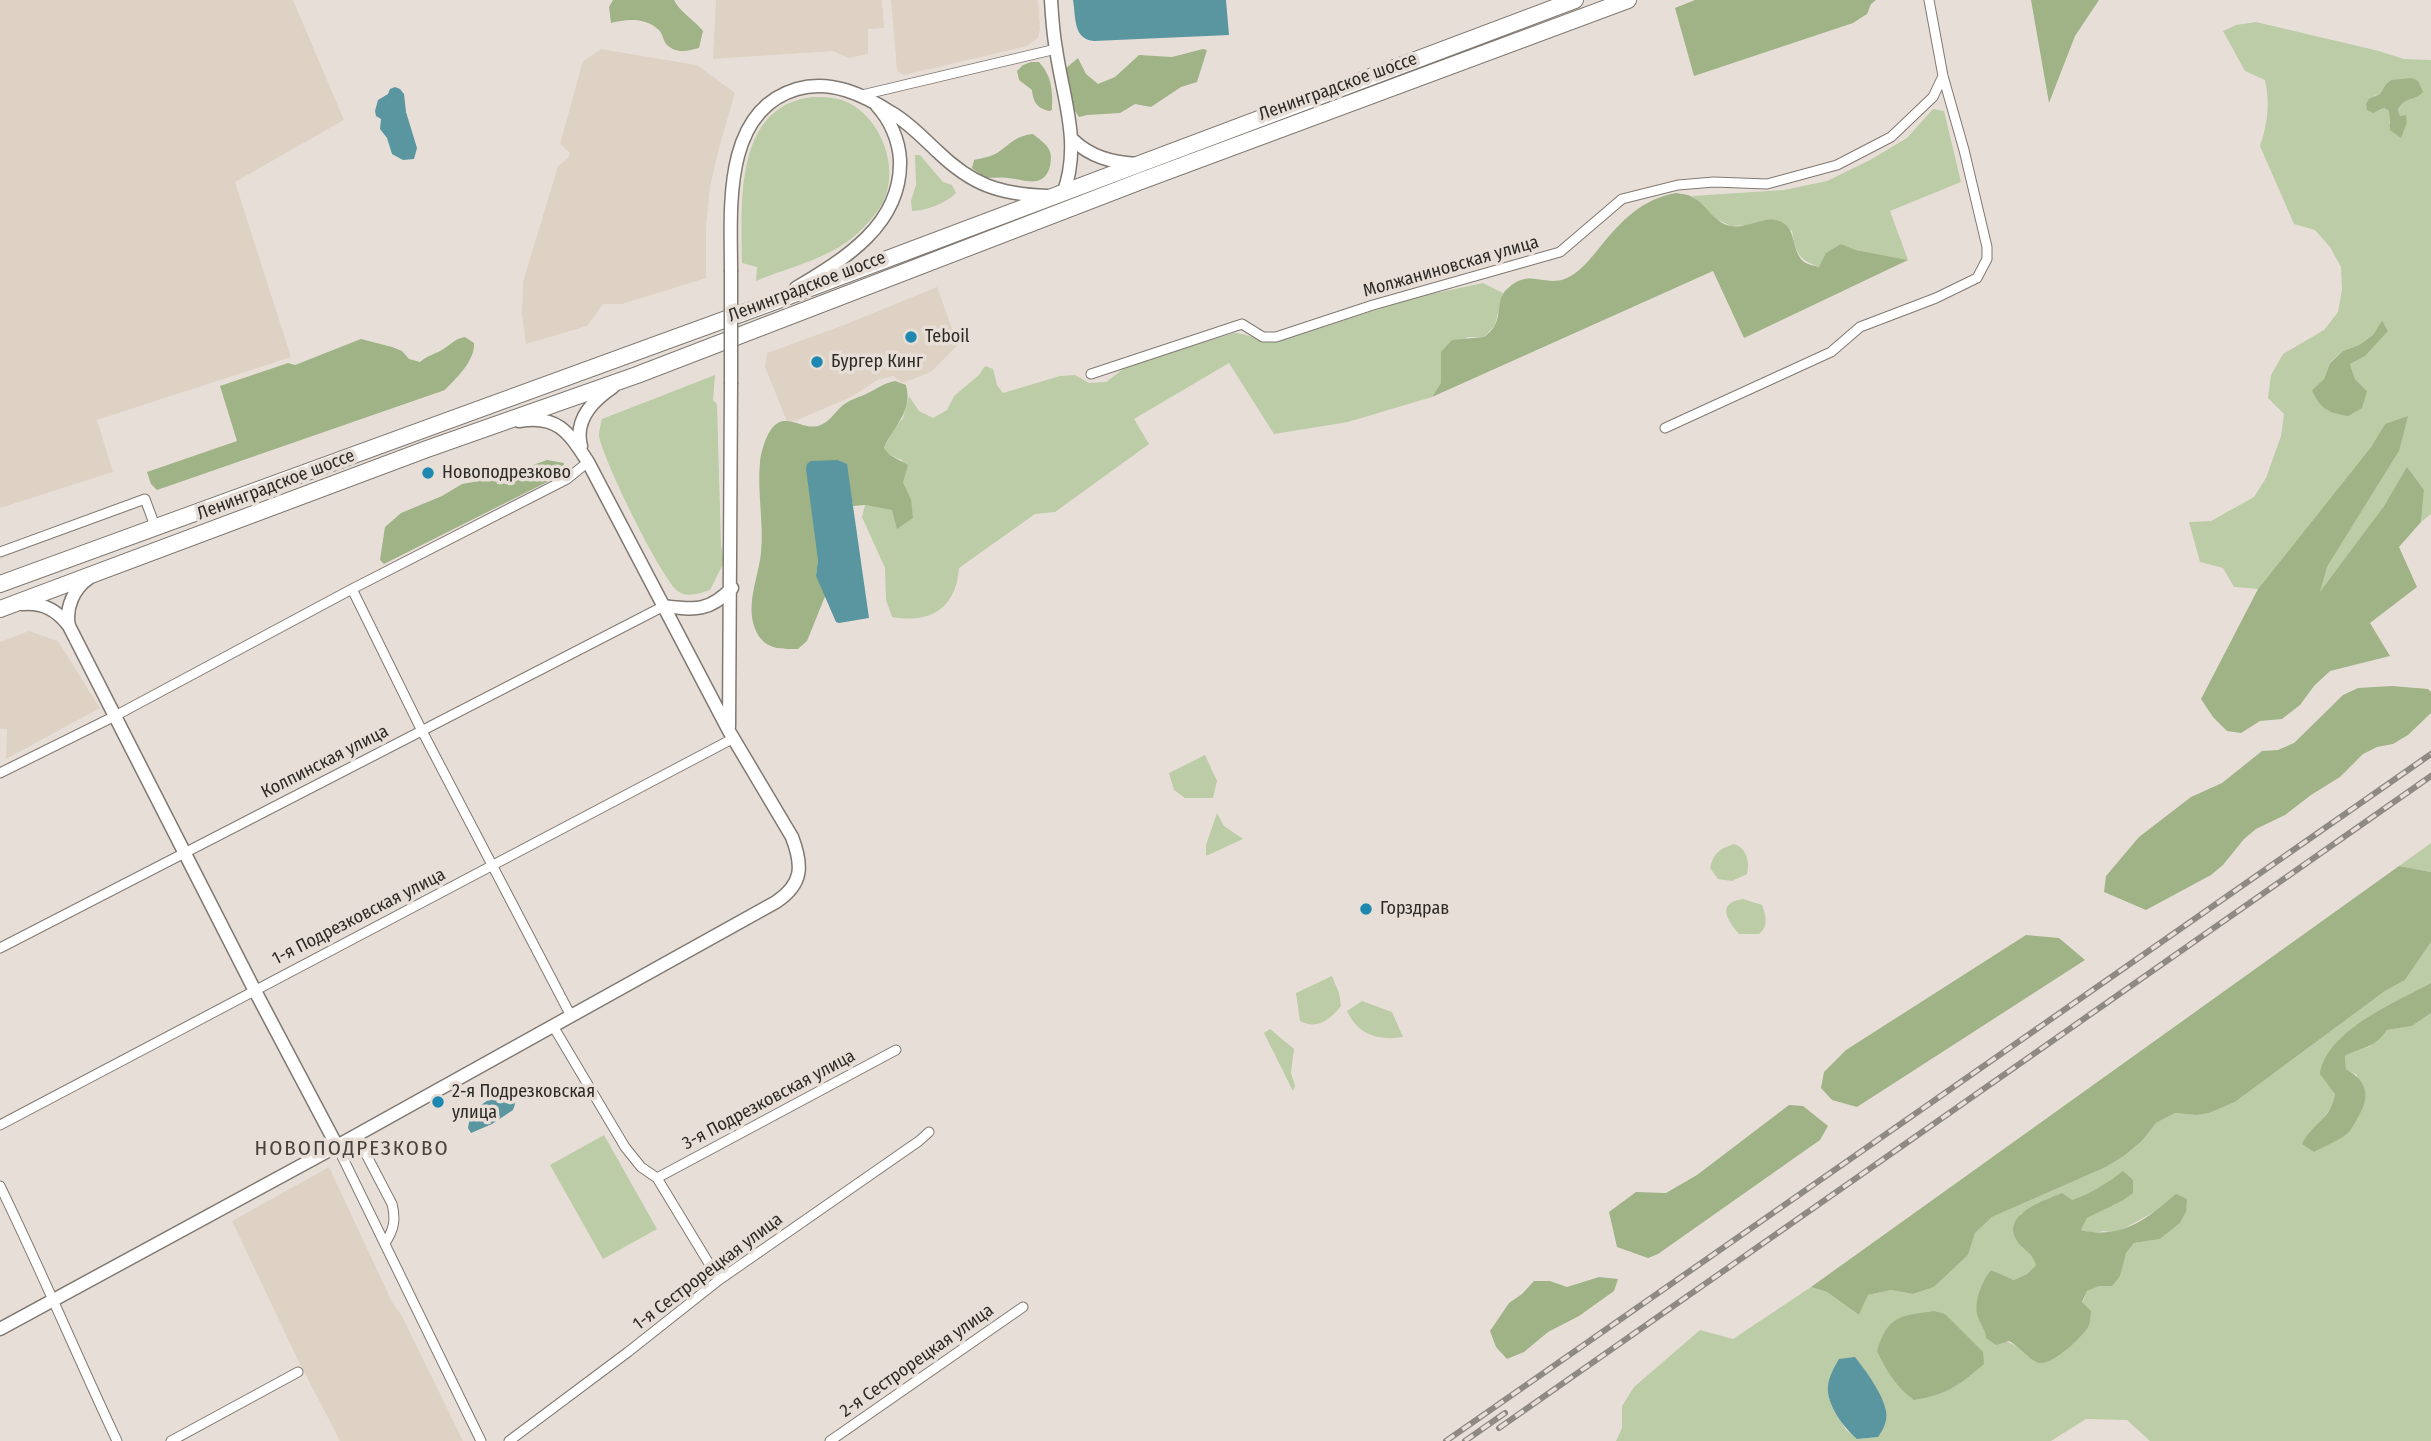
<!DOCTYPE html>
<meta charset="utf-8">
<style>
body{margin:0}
canvas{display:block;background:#e7dfd7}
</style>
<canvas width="2431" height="1441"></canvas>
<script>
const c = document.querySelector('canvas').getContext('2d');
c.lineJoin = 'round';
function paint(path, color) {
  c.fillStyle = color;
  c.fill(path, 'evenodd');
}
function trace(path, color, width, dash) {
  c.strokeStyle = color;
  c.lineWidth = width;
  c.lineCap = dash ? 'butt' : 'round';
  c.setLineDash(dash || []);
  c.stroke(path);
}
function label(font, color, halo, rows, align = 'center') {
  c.font = font + ' "Fira Sans Condensed",sans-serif';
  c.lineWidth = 7;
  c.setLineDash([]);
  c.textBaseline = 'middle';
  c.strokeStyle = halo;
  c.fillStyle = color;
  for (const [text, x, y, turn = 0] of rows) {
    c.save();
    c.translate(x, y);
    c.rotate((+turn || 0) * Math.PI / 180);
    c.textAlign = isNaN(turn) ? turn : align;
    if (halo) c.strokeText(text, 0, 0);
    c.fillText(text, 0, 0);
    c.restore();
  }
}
paint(new Path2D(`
 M0,0H293L344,120L235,182L291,357L97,420L113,472L0,508Z
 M716,0H882L884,28L868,29V54L849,58L833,51L713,59Z
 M891,0H1038L1040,29L1038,38L1027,46L904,75L897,71Z
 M601,49L697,65L735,93L719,148L710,187L706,227V278L622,304H603L587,326L526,344L522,314L523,282L558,166L568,158L570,153L560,144L583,61Z
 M937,287L958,345L931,372L903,383L893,376L879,379L851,397L788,424L765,367L767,353L844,325Z
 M29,631L58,641L100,708L6,759L7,729H0V642Z
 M329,1167L392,1302L402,1316L463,1441H340L297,1358L232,1221Z`), '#ded2c4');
paint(new Path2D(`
 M2256,22L2379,51L2404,59L2431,60V514L2421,522L2424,490L2407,468L2384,506L2319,595L2327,567L2399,451L2385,424L2371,447L2258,589L2234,587L2223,568L2200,562L2189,522L2211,521L2254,497L2266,478L2281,436L2284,414L2268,398L2271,375L2283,354L2324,330L2338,312L2342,290L2341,267L2330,247L2315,230L2294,224L2260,146C2268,122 2270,104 2265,80L2245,71L2223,31L2236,25ZM2391,80H2397L2412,98L2400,104L2398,110L2400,116H2406L2407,122L2389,124V111L2384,108L2379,111L2374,96L2380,94L2386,84ZM2382,322L2365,356L2350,364L2355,379L2367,391L2312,390L2324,379L2330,362L2343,351L2359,345L2373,335Z
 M812,97C825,97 837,97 849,103C881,119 899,167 884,200C879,211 869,222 861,230C834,258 791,266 756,281L757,267L742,263C742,204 733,107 812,97Z
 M1933,109L1944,111L1961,182L1890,211L1908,260L1856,250L1841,244L1820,267C1798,260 1796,253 1792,231L1763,220L1747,225L1731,226L1716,219L1692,196L1784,190L1827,181L1870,160L1907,138Z
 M915,155H920L943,182L952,185L956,193C945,204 928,210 912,211L911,201L916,185Z
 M1483,283L1503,293L1495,325L1484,337H1468L1441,352V384L1432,397L1348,422L1274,434L1229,363L1134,419L1149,444L1055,512L1035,514L959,568C956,608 931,624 892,617L886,600L885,568L862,517L865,505L893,510L911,499L903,482L902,460L890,455L884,448L895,427L903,418L909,396L919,411L933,418L947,410L954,396L979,375L985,366L993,369L997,385L1003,393L1060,376L1075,375L1089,383L1106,382L1127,366L1234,333C1253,334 1257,343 1277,342L1413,298Z
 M715,375L713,400L717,404L721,545L724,562L710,590C700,593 689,598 679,592C663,583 600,454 599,435C599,430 601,424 602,419Z
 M1205,755L1217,781L1213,798H1185L1174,790L1169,773Z
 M1217,813L1224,826L1243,839L1206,856V845Z
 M2431,843V872L2399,866Z
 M1734,844C1747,848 1750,863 1747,874L1732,881L1718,879L1710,868C1714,852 1720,849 1734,844Z
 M1743,899L1762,905C1766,916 1769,926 1759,934H1739C1727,920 1716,903 1743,899Z
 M2431,942V983L2385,1007L2345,1035L2333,1105L2318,1125L2314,1151L2349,1132L2357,1075L2346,1069L2345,1056L2356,1050L2369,1047L2387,1030L2412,1026L2431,1013V1441H2150L2127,1420L2086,1419L2051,1441H1616L1622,1428V1406L1634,1387L1700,1330L1733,1339L1811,1287L1827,1292L1859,1315L1868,1295L1891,1290L1913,1294L1934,1287L1968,1255L1975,1233L1992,1217L2106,1167L2124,1156L2142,1141L2156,1123L2175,1113L2197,1115L2209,1113L2235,1102L2385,991L2405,980ZM2113,1178L2122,1201L2087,1218L2081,1230L2093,1233L2104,1231L2116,1233L2159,1209L2186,1212L2180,1223L2160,1239L2134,1243L2125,1253L2120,1276L2087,1291C2078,1311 2077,1336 2062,1353L2028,1357C2016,1342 2004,1340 1986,1338C1982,1310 1970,1295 1991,1270L2014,1280L2027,1274L2036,1265L2032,1254L2022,1247L2020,1214L2051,1197L2072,1200L2083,1197L2103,1186ZM1836,1413L1877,1437L1858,1439L1846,1430Z
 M1332,976L1339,993L1341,1006C1330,1020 1317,1030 1300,1021L1296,993Z
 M1362,1001L1392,1012L1403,1037C1379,1041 1358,1035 1347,1011Z
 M1270,1029L1294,1049L1291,1073L1295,1086L1293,1091L1264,1033Z
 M604,1135L657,1229L603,1259L550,1165Z`), '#bccca7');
paint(new Path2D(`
 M613,0H674C679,11 694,20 703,31L699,48C688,51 677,54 667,45C663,41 663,34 659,30C645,17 627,19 611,23L609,7Z
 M1695,0H1876L1871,4L1867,14L1853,23L1694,76L1675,8Z
 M2031,0H2099L2075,36L2049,103Z
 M1203,49L1207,50L1197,82L1181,87L1151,107L1135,104L1120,113L1087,115L1079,117L1069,102L1070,85L1066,68L1078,58L1086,74L1098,84L1115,77L1139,55L1172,57Z
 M1031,62H1039C1052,76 1053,92 1052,110L1049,111C1037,108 1033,102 1032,90L1019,80L1017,71L1023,65Z
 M2412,78L2418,81L2423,92C2415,101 2403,97 2398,110L2400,116L2406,115L2407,122L2401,138L2390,130L2389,111L2384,108L2373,113L2367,110L2366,104L2369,99L2380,94L2386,84L2391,80Z
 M1033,134C1045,144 1054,148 1050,166C1044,190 1024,179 1007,178C1000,177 992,178 985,178L972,168L974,160C982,158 990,157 997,153C1010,144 1017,135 1033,134Z
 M1676,193C1681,194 1688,194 1692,197C1707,204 1713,223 1731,226C1747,229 1764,215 1779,221C1798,228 1790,250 1804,262C1807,264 1815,266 1819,267L1826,253L1841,244L1856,250L1908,260L1744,338L1713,271L1432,397L1441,383V352L1452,340L1484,337C1488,334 1493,329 1495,325C1501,314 1497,299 1506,290C1532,264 1547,293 1574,274C1584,267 1592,257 1600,247C1621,221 1642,199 1676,193Z
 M2382,321L2388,331L2365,356L2350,364L2355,379L2367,391L2362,408L2348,416C2329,413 2320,409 2312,390L2324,379L2330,363L2343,351L2359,345L2373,335Z
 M465,337L474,343C475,361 457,377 445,390L157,490L151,484L147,472L237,441L220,386L288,363L295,365L361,339L392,347L402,351L409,359L420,362C427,356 432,355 440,351C450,346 453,339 465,337Z
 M895,381L906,385C913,412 894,425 884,448L890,455L908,465L903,482L911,499L913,518L897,529L892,510L865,505L853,506L846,464L838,460L818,560L816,576L826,594L807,641L798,649C782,649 766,650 757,633C744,608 758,579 761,553C764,523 757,492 760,462C761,451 766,435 773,427C786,412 802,430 818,426C829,423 834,413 842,406C850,399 858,398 866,394C877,389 883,383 895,381Z
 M2408,416L2399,451L2327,567L2320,592L2384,506L2407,467L2424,490L2421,522L2399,547L2417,587L2370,623L2390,656L2330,671L2314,686L2300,705L2282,719L2260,721L2241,733L2227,731L2213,717L2201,699L2258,589L2371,447L2385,424Z
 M547,460L564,463L563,474L384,564L380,560L385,527L401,513L442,496L462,484L485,480L504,466L527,467Z
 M2392,686L2428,689L2431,692V713L2408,735L2393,744L2377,747L2363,754L2340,777L2311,795L2285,815L2256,829L2244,839L2223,865L2211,875L2146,910L2104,892L2106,876L2139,837L2191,797L2222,783L2262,751L2278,750L2294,743L2343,695L2358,688Z
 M2399,866L2431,872V942L2405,980L2385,991L2235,1102L2209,1113L2197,1115L2175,1113L2156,1123L2142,1141L2124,1156L2106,1167L1992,1217L1975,1233L1968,1255L1934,1287L1913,1294L1891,1290L1868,1295L1859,1315L1827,1292L1811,1287Z
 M2026,935L2059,938L2085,960L1857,1107L1832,1100L1821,1088L1824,1072L1846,1050Z
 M2431,983V1013L2412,1026L2387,1030C2374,1049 2363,1046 2345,1056L2346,1069C2369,1082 2370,1098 2357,1119C2354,1124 2351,1130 2348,1133C2339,1141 2324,1146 2314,1152L2302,1144C2312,1123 2331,1120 2335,1094L2320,1074C2326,1031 2396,1002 2431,983Z
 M1789,1105L1803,1106L1828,1126L1820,1140L1658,1254L1648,1258L1617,1247L1609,1212L1636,1192L1666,1193L1697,1175Z
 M2123,1171L2133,1180V1193L2122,1201L2087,1218L2081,1230C2121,1240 2147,1219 2176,1194L2187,1199L2186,1212L2180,1223L2160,1239L2134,1243L2126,1253L2120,1276L2112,1286H2099L2087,1291L2082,1302L2091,1311C2090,1316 2091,1322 2088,1327C2081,1338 2054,1364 2040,1363C2031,1362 2019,1346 2009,1341L1996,1345L1986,1338C1985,1329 1981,1325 1978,1317C1973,1303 1982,1280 1991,1270L2014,1280L2027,1274L2036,1265C2031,1249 2023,1252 2016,1239C2002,1214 2045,1200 2062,1193L2072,1200C2091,1194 2107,1183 2123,1171Z
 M1599,1277L1618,1279L1614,1291L1579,1316L1548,1332L1524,1352L1507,1359L1496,1347L1490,1331L1509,1303L1522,1294L1534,1281H1550L1567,1287Z
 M1934,1311L1945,1314L1983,1352L1984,1364C1958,1386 1948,1394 1914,1400C1896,1387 1886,1370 1877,1351C1888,1315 1900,1316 1934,1311Z`), '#9fb387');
paint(new Path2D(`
 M1073,0H1226L1229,35L1094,41C1073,39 1076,18 1073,0Z
 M395,87L400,89L404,94L406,112L417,148L414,159L403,160L392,154L387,138L380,129L381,119L376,116L375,111L378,100L388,94L390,89Z
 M838,460L847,464L869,618L839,623L836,622L816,576L818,560L806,469L807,464L811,461Z
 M507,1092L512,1093L515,1104L513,1110L492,1124L471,1133L468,1128L471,1112L494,1096Z
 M1855,1357C1866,1371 1883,1394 1886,1411C1888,1421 1883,1430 1878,1437L1857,1439C1844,1428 1826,1404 1828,1386C1829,1376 1834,1368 1839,1359Z`), '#5a96a0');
const street = new Path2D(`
 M862,95L1056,49
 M1091,374L1242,324L1263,337H1276L1373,305L1560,252L1622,199L1678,185L1714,182L1767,184L1837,165L1891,137L1933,97L1943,76
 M1665,428L1831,352L1860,327L1936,298L1977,278L1987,259V247L1964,150L1943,76L1929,0
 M0,552L145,499L155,526
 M352,589L421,729L571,1016
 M0,773L115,716L352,589L567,479L588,462
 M0,948L664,606
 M553,1026L625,1147L641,1167L657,1178L719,1280
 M0,1125L734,738
 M356,1135L392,1204C396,1219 394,1230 385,1243
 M337,1146L481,1441
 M657,1178L896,1050
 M0,1186C41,1270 77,1356 117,1441
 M171,1441L298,1372
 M509,1441L628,1352L719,1280L919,1141L929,1132
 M830,1441L1023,1307`);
const secondary = new Path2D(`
 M1051,0C1052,16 1053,33 1056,49C1063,99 1082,144 1063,194
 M1073,140C1091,157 1111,162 1136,164
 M731,270C731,209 722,111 797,89C831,79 864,95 892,113C909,123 923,138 937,151C972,185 999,194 1047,196
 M796,288C845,259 902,224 900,160C899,140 890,120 877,106
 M581,446C574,420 592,401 613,387
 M22,604C43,602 57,610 69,626L254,989L337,1146
 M664,606C695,610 709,612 732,588
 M69,626C65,608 74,588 89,578
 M729,727L731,384
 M0,1329L337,1146L776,902C803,884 803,866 792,837L729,731L588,462C569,433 558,414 519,421`);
const highway = new Path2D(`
 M0,584L773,302L1575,0
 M0,609L427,449L637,375L1141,181L1628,0`);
trace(street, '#807972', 11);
trace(secondary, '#807972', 15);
trace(highway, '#807972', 18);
trace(street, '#fff', 9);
trace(secondary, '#fff', 12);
trace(highway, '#fff', 16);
const rail = new Path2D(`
 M1499,1428L2431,776
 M1446,1441L2431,754
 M1465,1441L1505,1413`);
trace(rail, '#8e8983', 6);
trace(rail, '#e7dfd7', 3.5, [10]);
const secondaryBridge = new Path2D(`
 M731,270V384`);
trace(secondaryBridge, '#807972', 15, []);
trace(secondaryBridge, '#fff', 12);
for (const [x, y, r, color] of [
 [911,337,7,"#1f88b0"],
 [817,362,7,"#1f88b0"],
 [428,473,7,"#1f88b0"],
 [1366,909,7,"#1f88b0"],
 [438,1102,7,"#1f88b0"]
]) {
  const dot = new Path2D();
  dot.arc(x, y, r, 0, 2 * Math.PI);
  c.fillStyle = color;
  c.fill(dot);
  trace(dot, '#e7dfd7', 2.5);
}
label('18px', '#2d2a27', '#e7dfd7', [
 ["Ленинградское шоссе",1338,87,-20],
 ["Молжаниновская улица",1451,267,-16],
 ["Ленинградское шоссе",807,287,-21],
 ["Ленинградское шоссе",276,485,-21],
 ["Колпинская улица",325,762,-27],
 ["1-я Подрезковская улица",359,917,-27],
 ["3-я Подрезковская улица",769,1100,-28],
 ["1-я Сестрорецкая улица",708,1272,-37],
 ["2-я Сестрорецкая улица",917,1361,-35]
]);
label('18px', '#2d2a27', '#e7dfd7', [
 ["Teboil",925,337],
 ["Бургер Кинг",831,362],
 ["Новоподрезково",442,473],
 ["Горздрав",1380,909],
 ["2-я Подрезковская",452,1092],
 ["улица",452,1113]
], 'left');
c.letterSpacing = '2px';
label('21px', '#48423b', '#e7dfd7', [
 ["НОВОПОДРЕЗКОВО",352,1149]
]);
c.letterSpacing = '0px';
</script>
